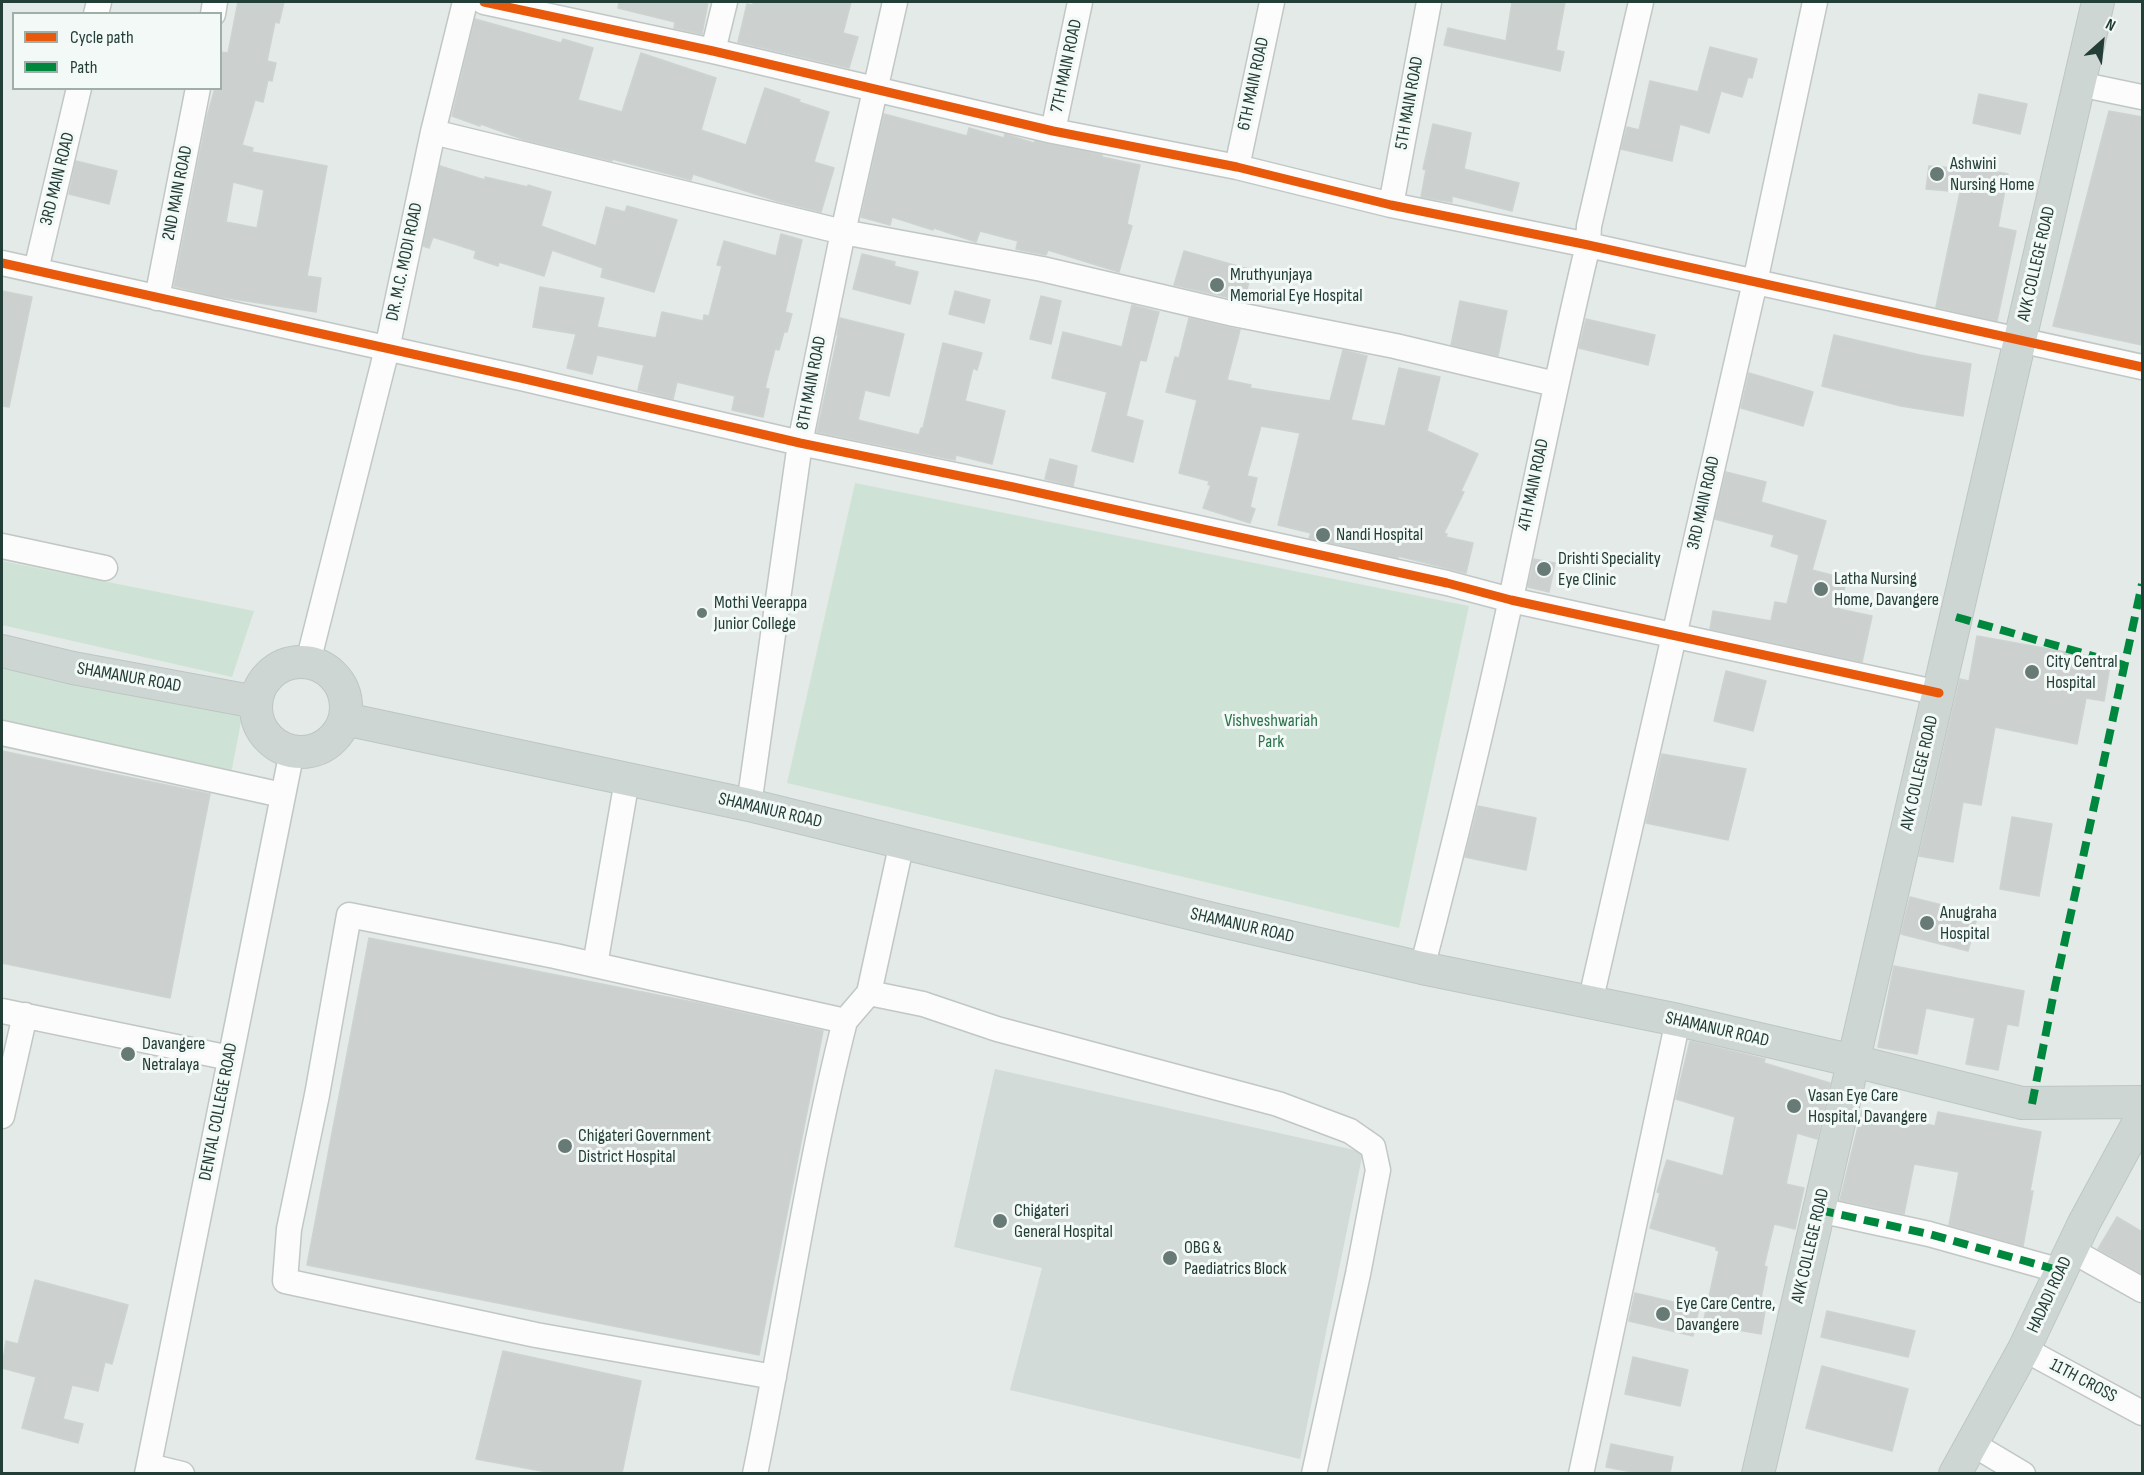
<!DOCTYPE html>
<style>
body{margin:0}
#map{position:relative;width:2144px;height:1475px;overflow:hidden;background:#e4eae7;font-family:"Sofia Sans Condensed",sans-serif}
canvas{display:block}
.frame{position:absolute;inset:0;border:3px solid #233d37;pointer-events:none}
.legend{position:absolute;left:12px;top:12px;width:210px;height:78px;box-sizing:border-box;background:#f3f9f6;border:2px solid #a0aeaa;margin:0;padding:8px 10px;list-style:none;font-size:18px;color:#233d37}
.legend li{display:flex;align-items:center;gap:12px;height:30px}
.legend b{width:30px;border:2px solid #a0aeaa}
.north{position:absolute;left:2072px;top:12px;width:60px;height:60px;-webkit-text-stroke:4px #f3f9f6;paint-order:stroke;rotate:27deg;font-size:16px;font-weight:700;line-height:24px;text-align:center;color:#233d37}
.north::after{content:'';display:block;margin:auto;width:21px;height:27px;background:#233d37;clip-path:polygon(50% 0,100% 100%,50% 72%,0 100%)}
</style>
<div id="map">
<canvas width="2144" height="1475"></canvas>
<div class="frame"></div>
<ul class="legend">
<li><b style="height:8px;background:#e8590c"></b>Cycle path</li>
<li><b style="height:8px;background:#00873e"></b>Path</li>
</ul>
<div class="north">N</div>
</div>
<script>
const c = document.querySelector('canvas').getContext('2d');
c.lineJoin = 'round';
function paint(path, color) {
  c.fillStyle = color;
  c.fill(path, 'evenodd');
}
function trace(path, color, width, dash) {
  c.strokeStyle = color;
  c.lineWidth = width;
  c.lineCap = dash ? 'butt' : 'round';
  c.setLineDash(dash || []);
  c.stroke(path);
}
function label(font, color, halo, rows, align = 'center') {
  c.font = font + ' "Sofia Sans Condensed",sans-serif';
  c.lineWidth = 6;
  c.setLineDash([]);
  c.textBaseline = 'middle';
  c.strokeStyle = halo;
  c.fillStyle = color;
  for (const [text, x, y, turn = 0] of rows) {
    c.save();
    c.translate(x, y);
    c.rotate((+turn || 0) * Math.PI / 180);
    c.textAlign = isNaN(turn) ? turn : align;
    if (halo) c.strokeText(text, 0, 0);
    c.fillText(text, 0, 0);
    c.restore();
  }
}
paint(new Path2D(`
 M995,1069L1363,1152L1300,1459L1010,1390L1042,1268L954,1247Z`), '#d2dbd7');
paint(new Path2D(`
 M855,483L1469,606L1399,928L787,783Z
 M2,561L254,611L232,677L2,625Z
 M2,651L244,706L231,774L2,725Z`), '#cee3d5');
const building = new Path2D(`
 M238,2H284L279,23L275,22L267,61L276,63L272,81L268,80L263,102L255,100L242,145L253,148L252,152L327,166L307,276L321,278L316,312L215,296L174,286L207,117L215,88H220V52L228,53ZM233,182L264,190L257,228L226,222Z
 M619,2H708L702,34L674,28L675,22L618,8Z
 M753,2H851L843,33L858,37L849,68L738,42L747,4L753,5Z
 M1512,2H1565L1556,50L1564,52L1560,71L1444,45L1448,28L1506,41Z
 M475,19L561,43L563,39L593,48L578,100L622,112L641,53L716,78L701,130L746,145L765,88L800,100L799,102L829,112L814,162L834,168L821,212L777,201L693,174L691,180L612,159V161L525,140L481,124L480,126L452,116Z
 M1710,47L1757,59L1752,78L1748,77L1742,97L1721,91L1709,133L1680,124L1672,161L1621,149L1627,127L1639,130L1650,81L1698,92Z
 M1979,94L2027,104L2020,134L1973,123Z
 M2109,111L2142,117V345L2053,326Z
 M884,114L967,136L969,128L1004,138L1005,134L1034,143L1035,141L1102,155V157L1140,165L1127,224L1132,226L1119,272L1048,250L1046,255L1025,251L1016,249L1018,241L980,231L976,242L934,228L933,230L892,217L890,225L861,217Z
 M1433,124L1471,133L1464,169L1519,183L1512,211L1452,196V202L1421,197L1426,170L1423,169Z
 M76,161L117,171L109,204L69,194Z
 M1956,164L2008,174L1998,227L2016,231L1997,321L1936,307L1960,192L1926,189L1929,166L1955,168Z
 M440,166L485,180V177L528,187V185L551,192L541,226L596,246L606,207L625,212L627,206L677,220L654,292L601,277L603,268L552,250L544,276L499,262L498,266L474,258L476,251L433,237L429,248L423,246Z
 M781,234L802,240L785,312L792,314L787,332H784L779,350L775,349L765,388L769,389L763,417L732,410L735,396L677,382L673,399L638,390L644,365L597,355L592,374L567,368L576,334L533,327L540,287L604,298L597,327L656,338L662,312L703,321L704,315L709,316L722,266L717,265L724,241L776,256Z
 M1184,251L1252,270L1244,301L1174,285Z
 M862,254L895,262L894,266L918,272L910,304L853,289Z
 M2,291L32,297L9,407L2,406Z
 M955,291L990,300L984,323L949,314Z
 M1041,296L1061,301L1051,344L1030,339Z
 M1460,301L1507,311L1498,356L1451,345Z
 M1132,305L1159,312L1146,361L1140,360L1126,416L1143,421L1133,462L1092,451L1107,392L1052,378L1063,332L1122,347Z
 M840,318L904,334L889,396L865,390L858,420L919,435L921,428H923L943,343L982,353L977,370L973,368L965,401L1005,411L992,464L956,455L955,460L817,432L838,335H837Z
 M1189,318L1240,330L1227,380L1251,385L1250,388L1330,401L1343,350L1367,356L1351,420L1385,426L1399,368L1440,377L1427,431L1478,454L1461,491L1464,492L1444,533L1447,534L1446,537L1473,543L1466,573L1398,556V558L1309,538L1311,533L1278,525L1300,433L1261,426L1247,476L1257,478L1250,507L1255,509L1250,523L1203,508L1211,485H1208L1209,481L1179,473L1197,400L1166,392L1175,357L1179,358Z
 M1586,319L1655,335L1648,365L1579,348Z
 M1834,335L1920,355L1971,364L1963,416L1901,406L1822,386Z
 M1749,373L1813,392L1803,426L1741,408Z
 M1050,459L1077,466L1073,486L1045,479Z
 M1726,472L1766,482L1761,502L1826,521L1812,570L1847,579L1839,609L1872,616L1862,662L1710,629L1713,611L1771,621L1775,602L1787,604L1799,555L1771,546L1774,535L1715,519Z
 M1534,559L1555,563L1549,592L1528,587Z
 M1977,636L2111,660L2104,701L2086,698L2077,744L1995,727L1981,805L1963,802L1953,862L1919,856L1960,679L1969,681Z
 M1726,671L1766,681L1753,731L1714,721Z
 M2,751L210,794L170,998L2,963Z
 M1662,754L1746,769L1728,840L1646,823Z
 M1478,806L1536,818L1526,870L1465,857Z
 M2012,817L2052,824L2039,896L2000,889Z
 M1910,897L1978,914L1968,951L1901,934Z
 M369,938L703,1004L823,1031L759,1355L307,1265Z
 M1894,966L2024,991L2018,1026L2007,1024L1998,1070L1966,1064L1975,1018L1926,1008L1917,1054L1878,1047Z
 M1690,1041L1765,1059L1764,1063L1830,1083L1817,1139L1797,1133L1786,1184L1804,1188L1795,1229L1774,1224L1764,1266L1767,1267L1760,1304L1766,1305L1761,1334L1703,1324L1719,1251L1716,1250V1247L1650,1228L1660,1193L1657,1192L1667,1160L1723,1176L1735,1117L1676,1099Z
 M1862,1110L1935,1126L1938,1112L2041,1132L2030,1191H2033L2023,1246L1949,1225L1959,1172L1914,1164L1904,1214L1840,1200Z
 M2117,1217L2142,1232V1274L2098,1249Z
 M35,1280L128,1305L112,1364L105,1362L98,1391L72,1385L63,1419L83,1424L78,1443L22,1428L36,1377L2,1368L6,1341L18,1344Z
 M1635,1293L1699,1308L1693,1336L1629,1321Z
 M1827,1311L1915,1331L1908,1357L1821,1337Z
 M503,1351L641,1381L622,1473H552L476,1459Z
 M1633,1357L1688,1370L1680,1406L1625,1394Z
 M1822,1366L1908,1389L1892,1451L1806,1428Z
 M1611,1444L1673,1457L1670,1473H1637L1606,1467Z`);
paint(building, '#ccd1cf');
trace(building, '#cdd3d0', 1.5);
const minor = new Path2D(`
 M484,2L713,51L1053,131L1237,167L1391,205L1588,245L2142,367
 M96,14L99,2
 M213,14L215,2
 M713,51L725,2
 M2079,84L2142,97
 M1053,131L1080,2
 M433,132L843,232L1042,269L1234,314L1395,346L1555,384
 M1237,167L1272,2
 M1391,205L1429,2
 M2,263L521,378L800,443L1013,487L1447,583L1511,600L1939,693
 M36,270L79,88
 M157,298L198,88
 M2,546L105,568
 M308,662L387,349L433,132L465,2
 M2,733L282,795
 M749,805L800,443L843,232L895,2
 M902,842L869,993L923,1004L997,1029L1278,1104L1350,1131L1373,1147L1378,1170L1358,1274L1314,1474
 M595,965L627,780
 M1422,968C1454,846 1484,723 1511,599C1536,480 1560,362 1588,245L1589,226L1641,2
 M1590,1003L1755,282L1815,2
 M2,1011L230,1058
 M2,1116L25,1015
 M1819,1210L1929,1234L2061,1271
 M2071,1250L2142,1290
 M2024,1349L2142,1413
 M774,1377L536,1335L285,1281L289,1229L317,1095L349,915L555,956L845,1021L869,993
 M1971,1443L2023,1474
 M149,1466L182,1474
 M147,1474L292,751
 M755,1474C786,1323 807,1170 845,1021
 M1581,1474L1678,1020`);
const major = new Path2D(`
 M2,651L73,668L256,702
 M256 707a45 45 0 1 1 90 0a45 45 0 1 1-90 0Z
 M345,719L749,805L1213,919L1422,968L1678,1020L1854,1061L2022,1103L2142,1102
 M1758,1474L2098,2
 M1955,1474L2024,1349L2084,1223L2142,1116`);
trace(minor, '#c1c7c4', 27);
trace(major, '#bdc6c3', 34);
trace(minor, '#fbfcfb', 24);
trace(major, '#ced6d3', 32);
trace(new Path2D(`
 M1956,617L2124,665
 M2032,1104L2055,987L2142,584
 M1819,1210L1929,1234L2061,1271`), '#00873e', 8, [15, 8]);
trace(new Path2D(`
 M484,2L713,51L1053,131L1237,167L1391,205L1588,245L2142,367
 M2,263L521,378L800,443L1013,487L1447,583L1511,600L1939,693`), '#e8590c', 9);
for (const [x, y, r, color] of [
 [1937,174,8,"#677a75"],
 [1217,285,8,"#677a75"],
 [1323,535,8,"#677a75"],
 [1544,569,8,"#677a75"],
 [1821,589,8,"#677a75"],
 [702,613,6,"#677a75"],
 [2032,672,8,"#677a75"],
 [1927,923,8,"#677a75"],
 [128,1054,8,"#677a75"],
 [1794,1106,8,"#677a75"],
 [565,1146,8,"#677a75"],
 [1000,1221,8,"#677a75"],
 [1170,1258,8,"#677a75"],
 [1663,1314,8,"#677a75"]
]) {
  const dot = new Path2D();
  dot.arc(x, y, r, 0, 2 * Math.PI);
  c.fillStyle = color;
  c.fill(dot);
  trace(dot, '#f3f9f6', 2);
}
label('18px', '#233d37', '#f3f9f6', [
 ["7TH MAIN ROAD",1067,66,-78],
 ["6TH MAIN ROAD",1254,84,-78],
 ["5TH MAIN ROAD",1410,103,-80],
 ["3RD MAIN ROAD",58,179,-76],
 ["2ND MAIN ROAD",178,193,-79],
 ["DR. M.C. MODI ROAD",405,262,-78],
 ["AVK COLLEGE ROAD",2037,264,-77],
 ["8TH MAIN ROAD",812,383,-79],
 ["4TH MAIN ROAD",1534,485,-78],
 ["3RD MAIN ROAD",1704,503,-77],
 ["SHAMANUR ROAD",129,678,10],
 ["AVK COLLEGE ROAD",1920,773,-77],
 ["SHAMANUR ROAD",770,811,13],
 ["SHAMANUR ROAD",1242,926,13],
 ["SHAMANUR ROAD",1717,1030,13],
 ["DENTAL COLLEGE ROAD",219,1112,-79],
 ["AVK COLLEGE ROAD",1811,1246,-77],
 ["HADADI ROAD",2050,1295,-65],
 ["11TH CROSS",2083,1381,28]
]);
label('18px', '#233d37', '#f3f9f6', [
 ["Ashwini",1950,164],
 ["Nursing Home",1950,185],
 ["Mruthyunjaya",1230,275],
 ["Memorial Eye Hospital",1230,296],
 ["Nandi Hospital",1336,535],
 ["Drishti Speciality",1558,559],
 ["Eye Clinic",1558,580],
 ["Latha Nursing",1834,579],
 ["Home, Davangere",1834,600],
 ["Mothi Veerappa",714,603],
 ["Junior College",714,624],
 ["City Central",2046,662],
 ["Hospital",2046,683],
 ["Anugraha",1940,913],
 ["Hospital",1940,934],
 ["Davangere",142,1044],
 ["Netralaya",142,1065],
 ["Vasan Eye Care",1808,1096],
 ["Hospital, Davangere",1808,1117],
 ["Chigateri Government",578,1136],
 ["District Hospital",578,1157],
 ["Chigateri",1014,1211],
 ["General Hospital",1014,1232],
 ["OBG &",1184,1248],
 ["Paediatrics Block",1184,1269],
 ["Eye Care Centre,",1676,1304],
 ["Davangere",1676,1325]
], 'left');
label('18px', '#2e724d', '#f3f9f6', [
 ["Vishveshwariah",1271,721],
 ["Park",1271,742]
]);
</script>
